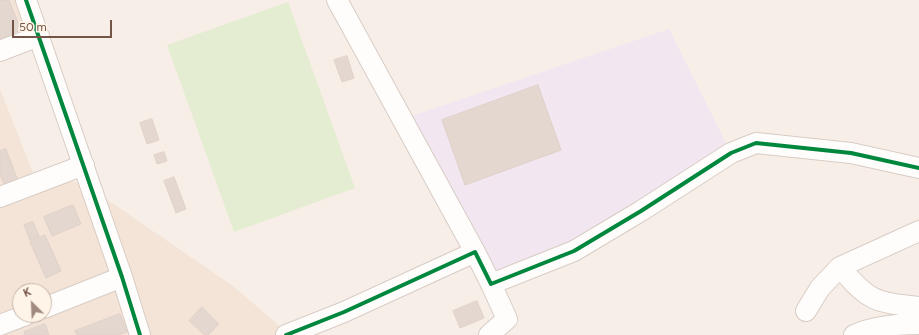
<!DOCTYPE html>
<style>
body{margin:0}
#map{position:relative;width:919px;height:335px;overflow:hidden;background:#f7efe7;font-family:Figtree,sans-serif}
canvas{display:block}
.north{position:absolute;left:12px;top:283px;width:40px;height:40px;box-sizing:border-box;background:#fff4e8;border:1px solid #c7b4a8;border-radius:50%;rotate:336deg;font-size:11px;font-weight:700;line-height:16px;text-align:center;color:#745447}
.north::after{content:'';display:block;margin:auto;width:14px;height:18px;background:#a28a7f;clip-path:polygon(50% 0,100% 100%,50% 72%,0 100%)}
.scale{position:absolute;left:12px;top:20px;width:100px;height:18px;box-sizing:border-box;border:2px solid #745447;border-top:0;padding-left:5px;font-size:12px;line-height:14px;white-space:nowrap;color:#745447;-webkit-text-stroke:3px #fff4e8;paint-order:stroke}
</style>
<div id="map">
<canvas width="919" height="335"></canvas>
<div class="north">K</div>
<div class="scale">50 m</div>
</div>
<script>
const c = document.querySelector('canvas').getContext('2d');
c.lineJoin = 'round';
function paint(path, color) {
  c.fillStyle = color;
  c.fill(path, 'evenodd');
}
function trace(path, color, width, dash) {
  c.strokeStyle = color;
  c.lineWidth = width;
  c.lineCap = dash ? 'butt' : 'round';
  c.setLineDash(dash || []);
  c.stroke(path);
}
paint(new Path2D(`
 M0,0H15L23,21L0,24Z
 M0,89L35,178L83,183L233,286L290,335H0ZM20,291H44V315H20Z`), '#f3e4d7');
paint(new Path2D(`
 M669,29L731,153L696,175L491,284L402,119Z`), '#f2e6f1');
paint(new Path2D(`
 M288,2L355,188L234,232L167,45Z`), '#e4ecd1');
const building = new Path2D(`
 M0,0H9L21,30L0,39Z
 M347,56L354,78L342,82L334,60Z
 M538,85L561,150L465,185L442,120Z
 M152,119L159,140L147,144L140,123Z
 M6,149L18,181L5,186L0,175V151Z
 M164,152L167,161L157,164L154,155Z
 M174,177L186,209L176,213L164,181Z
 M73,205L81,224L52,236L44,217Z
 M33,222L39,236L30,240L24,225Z
 M45,235L61,271L46,278L30,242Z
 M477,301L484,318L460,328L453,311Z
 M202,307L219,324L208,335H205L189,321Z
 M120,314L127,332L118,335H77L75,331Z
 M45,324L49,335H25L24,332Z`);
paint(building, '#e3d7cf');
trace(building, '#e0d1c9', 1);
const minor = new Path2D(`
 M26,0L122,277L140,335
 M337,0L475,252
 M0,51L39,36
 M0,197L84,165
 M840,267C869,302 875,302 919,307
 M44,308L122,277
 M806,311L820,288L840,267L919,231
 M0,325L26,315
 M286,335L344,312L475,252L491,284L574,251L641,211L731,153L756,143L851,153L919,168
 M489,335L507,319L491,284
 M854,335C874,326 897,324 919,324`);
trace(minor, '#d8ccc5', 22);
trace(minor, '#fefdfb', 20);
trace(new Path2D(`
 M26,0L122,277L140,335
 M286,335L344,312L475,252L491,284L574,251L641,211L731,153L756,143L851,153L919,168`), '#00873e', 4);
</script>
